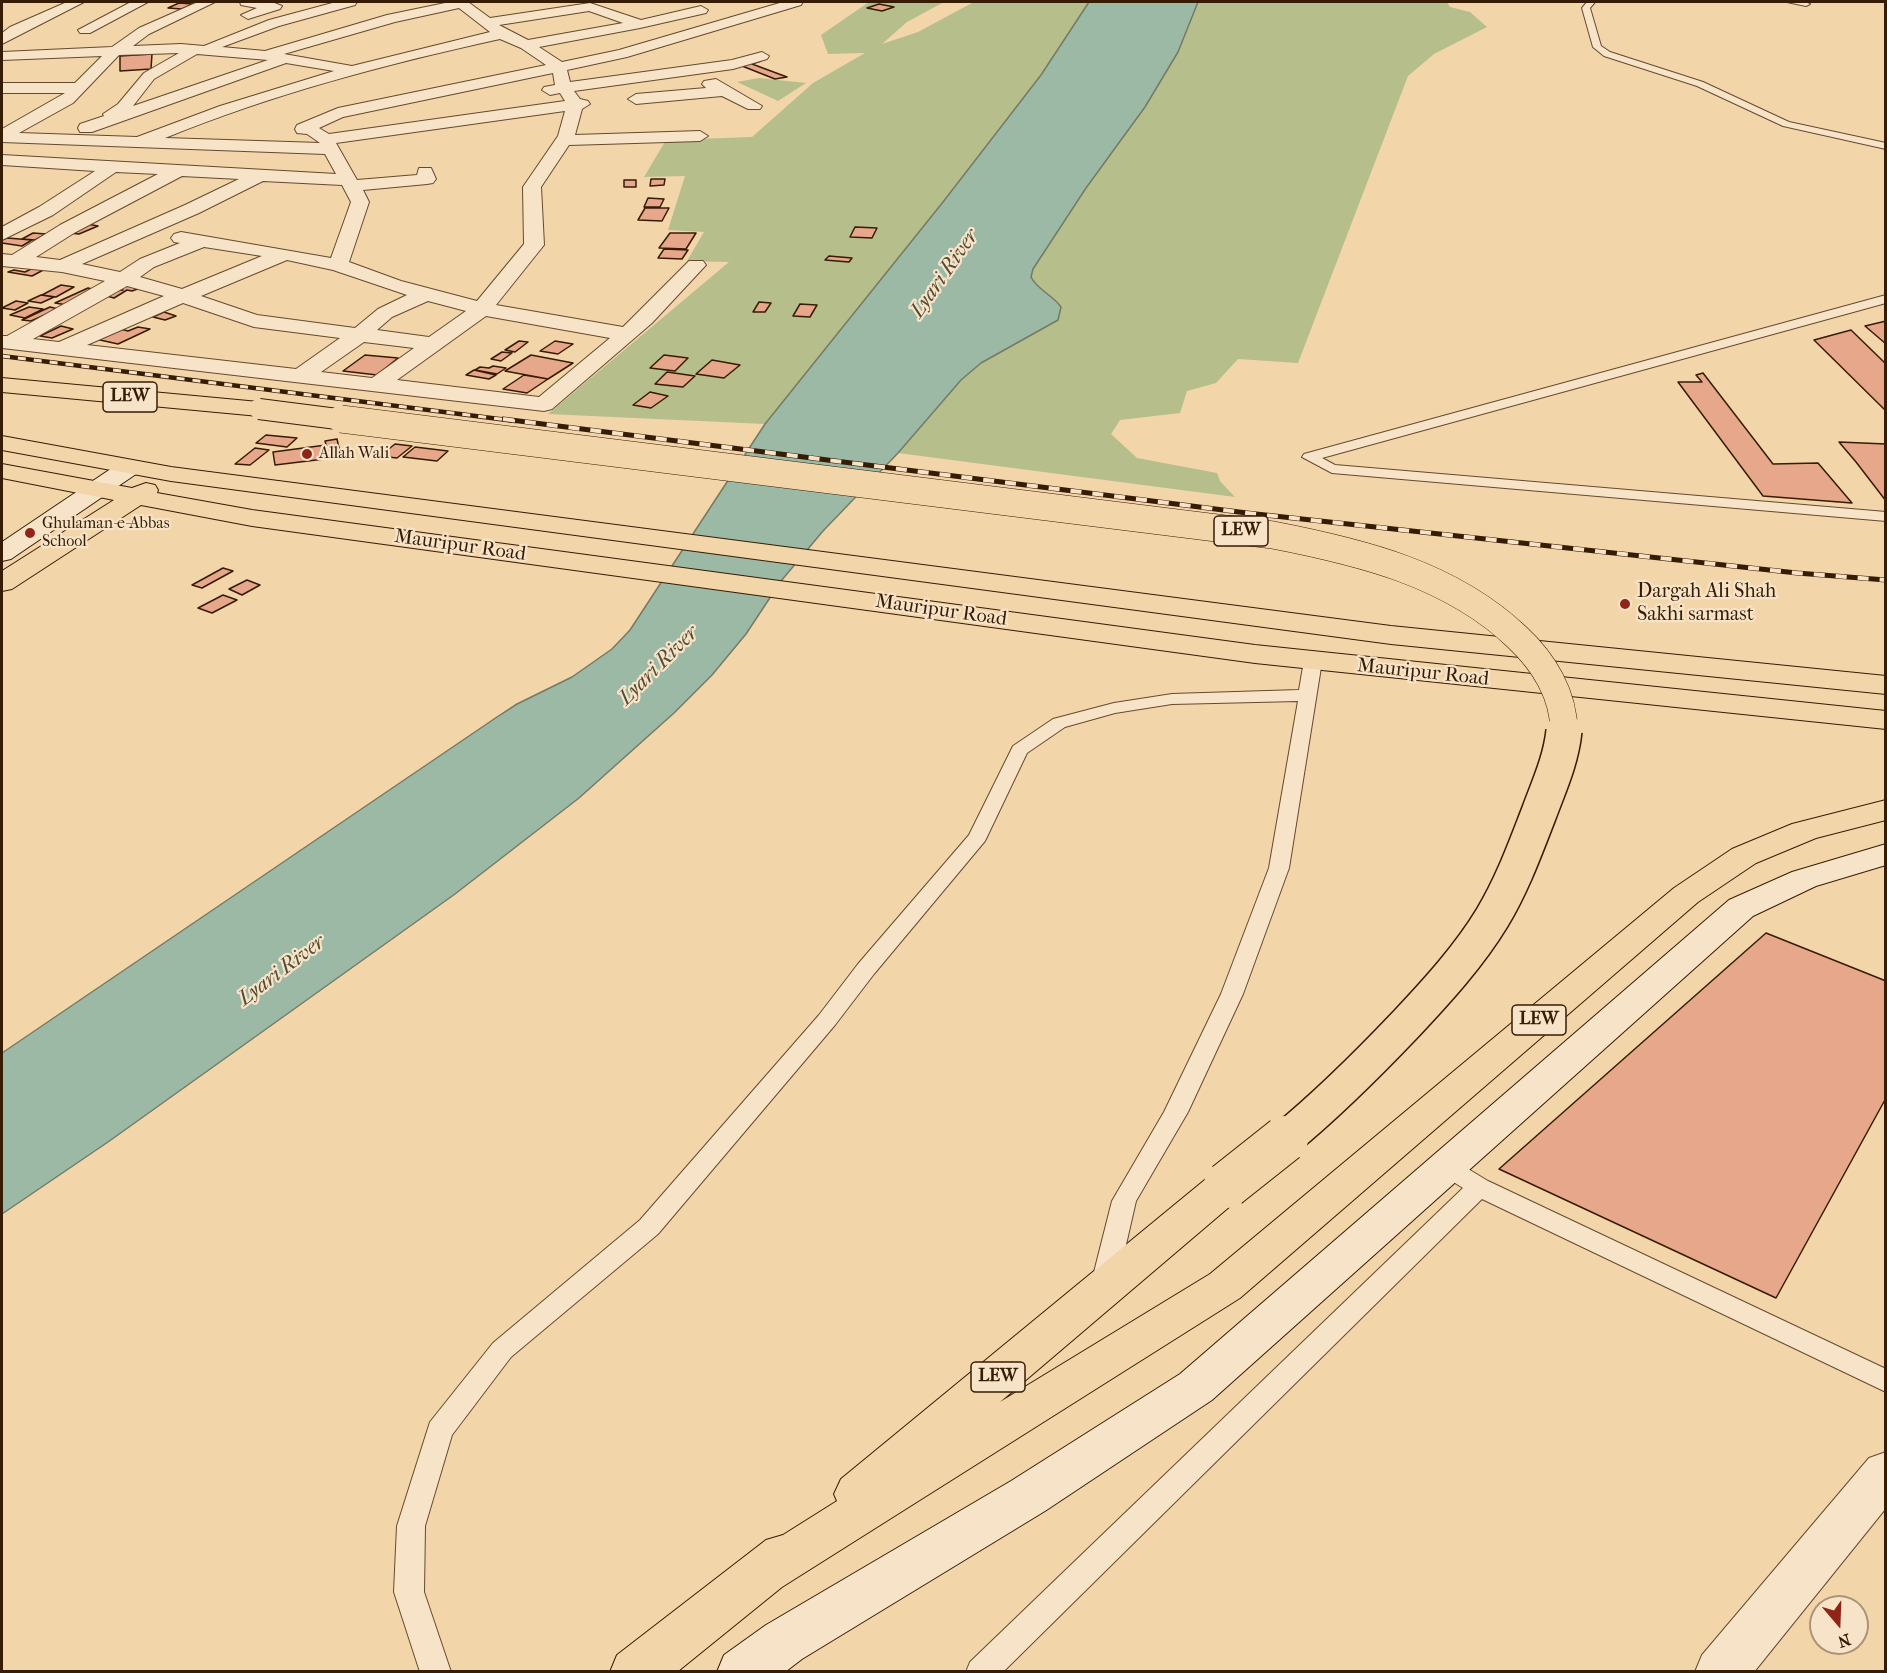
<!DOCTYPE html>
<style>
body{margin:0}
#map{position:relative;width:1887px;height:1673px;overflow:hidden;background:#f3d5aa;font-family:"IM FELL French Canon",serif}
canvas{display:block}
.frame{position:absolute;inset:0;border:3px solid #361c04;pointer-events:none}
.north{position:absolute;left:1809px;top:1595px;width:60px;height:60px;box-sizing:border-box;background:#f7e4c8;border:2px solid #aa947a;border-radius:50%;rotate:161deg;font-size:16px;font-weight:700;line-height:24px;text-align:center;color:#361c04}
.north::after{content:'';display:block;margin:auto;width:21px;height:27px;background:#8f2418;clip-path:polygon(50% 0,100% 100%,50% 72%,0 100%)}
</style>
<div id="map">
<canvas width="1887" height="1673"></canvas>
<div class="frame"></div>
<div class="north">N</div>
</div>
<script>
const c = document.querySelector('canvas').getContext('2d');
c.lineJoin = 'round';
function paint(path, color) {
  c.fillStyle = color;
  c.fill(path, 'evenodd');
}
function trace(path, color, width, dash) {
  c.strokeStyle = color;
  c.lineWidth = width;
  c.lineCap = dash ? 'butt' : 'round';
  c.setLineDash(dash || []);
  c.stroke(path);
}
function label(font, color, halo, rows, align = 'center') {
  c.font = font + ' "IM FELL French Canon",serif';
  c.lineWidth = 4.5;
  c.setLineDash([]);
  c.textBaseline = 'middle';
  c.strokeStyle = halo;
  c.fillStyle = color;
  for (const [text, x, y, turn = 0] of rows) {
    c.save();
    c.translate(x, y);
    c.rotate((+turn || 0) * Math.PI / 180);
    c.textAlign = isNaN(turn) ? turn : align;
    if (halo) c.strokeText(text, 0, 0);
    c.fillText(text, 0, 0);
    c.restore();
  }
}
paint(new Path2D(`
 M869,2H944L907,22L882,44L918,32L972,3L980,2H1089L1041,75L943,202L765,424L548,414L729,262L687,261L704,232L668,230L685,176L644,177L666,140L752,137L813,83L865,53L828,54L821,35Z
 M1198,2H1447L1450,7L1470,12L1487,27L1434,54L1408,76L1298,363L1238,359L1216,383L1187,391L1180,413L1120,420L1111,434L1137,458L1217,473L1220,481L1235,497L898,453L961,380L980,363L1058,320L1031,277L1033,269L1086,188L1145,107L1178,52Z
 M759,78L806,83L778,101L737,82Z`), '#b6be8c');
const water = new Path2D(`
 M1089,2H1198L1178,52L1145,107L1086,188L1033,269L1031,277C1037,290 1053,295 1061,307L1058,320L981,363L961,380L898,453L823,531L781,581L746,634L712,675L674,713L579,798L455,894L108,1142L2,1214V1053L494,719L517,704L572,677L612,649L630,630L765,424L943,202L1041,75Z`);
paint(water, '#9cb9a6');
trace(water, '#737a65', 1.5);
const building = new Path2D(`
 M179,3L193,4L182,9L168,8Z
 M879,4L894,7L882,11L867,8Z
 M152,54L151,69L120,71V56Z
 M756,60L761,61L752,64L787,77L775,79L737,64Z
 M651,179H665L664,185L650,186Z
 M624,180H636V187H624Z
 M648,198L664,199L660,207H644Z
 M645,208H669L662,221L638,220Z
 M87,224L98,226L79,234L68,233Z
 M855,227L877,228L872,238L850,237Z
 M33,233L46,234L35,240L22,239Z
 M670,233H696L686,249L659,248Z
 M7,238L32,240L22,246L2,243V240Z
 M664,249L688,250L682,259L658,258Z
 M829,256L852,258L849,262L825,260Z
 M37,266L49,267L32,276L8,272L14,270L25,272Z
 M124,282L143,287L132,291L127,290L114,298L103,295L114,291L123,290L111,287Z
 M61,285L74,287L56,297L42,295Z
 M88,288L100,291L67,305L55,303Z
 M41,295L54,297L41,303L28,301Z
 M16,301L28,303L15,310L2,308Z
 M759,302L771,303L765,312H753Z
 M800,304L817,305L810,317L793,316Z
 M29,307L43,309L25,318L10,315Z
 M50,307L58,309L31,321L22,320Z
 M164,312L176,316L165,320L153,317Z
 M1886,321V344L1865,326Z
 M61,326L73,329L52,338L40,336Z
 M113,327L128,331L138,327L150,329L118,344L91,338Z
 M1851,330L1886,364V411L1814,340Z
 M519,341L528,342L515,352L505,350Z
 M555,341L573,344L558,354L540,351Z
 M502,352L512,353L501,361L491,359Z
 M365,355L398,358L377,375L343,371Z
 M531,355L573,363L548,379L505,371Z
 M664,355L688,358L675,371L650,368Z
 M712,360L740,365L724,378L696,374Z
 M493,366L506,368L497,374L475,370L480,367L489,368Z
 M474,370L496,375L489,379L466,375Z
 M667,372L695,376L683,387L655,384Z
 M1703,373L1773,464L1818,463L1852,503L1763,496L1678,382H1702L1696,375Z
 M524,375L548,379L527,393L503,389Z
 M650,392L668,396L651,408L633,405Z
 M266,435L297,438L287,447L256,443Z
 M337,439L341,457L275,465L273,452L326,445L325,441Z
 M1839,442L1886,444V501L1856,462Z
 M395,444L412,446L397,458L380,456Z
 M415,447L448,451L437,461L403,457Z
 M255,448L269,450L250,465L235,464Z
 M223,568L233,571L202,588L192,585Z
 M247,580L260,585L242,595L229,589Z
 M223,595L237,600L212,613L198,608Z
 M1766,933L1886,981V1098L1776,1298L1499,1169Z`);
paint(building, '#e7a78a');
trace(building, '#361c04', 1.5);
const lane = new Path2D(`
 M1587,2H1595L1590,8L1601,46L1610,52L1703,82L1789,122L1886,143V149L1783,126L1697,86L1604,56L1593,47L1582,8Z
 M1787,2H1805L1810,4L1806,6Z
 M1886,295V303L1322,458L1335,465L1886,512V521L1332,473L1302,457L1304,454Z
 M1313,656L1319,657L1322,661L1289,868L1243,994L1188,1112L1136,1201L1117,1284L1113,1291L1104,1294L1095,1291L1091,1284L1112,1201L1164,1112L1221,994L1269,868L1298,701L1172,704L1115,713L1065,727L1027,753L985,841L874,974L835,1025L658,1234L511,1357L452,1435L425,1526L424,1592L451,1672H420L394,1592L397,1526L430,1422L493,1343L640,1220L819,1015L858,964L969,835L1013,746L1053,719L1114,703L1172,694L1299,690L1304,661L1307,657Z
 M1447,1158L1455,1161L1488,1181L1886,1369V1392L1482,1199L1003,1672H966L970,1662L1463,1188L1439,1173L1435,1167L1439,1161Z`);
const street = new Path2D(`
 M67,2H84L2,44V33L10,27Z
 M131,2H148L90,33H80L78,30Z
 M198,2H215L149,34L133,46L181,44L204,46L269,20L336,2H357L355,5L279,26L222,47L265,51L387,15L450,2H468L490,18L590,3L641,20L701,6L708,10L706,13L640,28L539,47L562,62L619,50L783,2H803L801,5L627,57L567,70L570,82L732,60L762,52L769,56L767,59L733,69L574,91L580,99L588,101L590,104L582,109L575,135L700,131L708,136L700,141L569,145L541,187L544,245L496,305L623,327L689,261H703L706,265L652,323L552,409L544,411L2,348V336H7L105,281L62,272L2,266V254L12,255L60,225L158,174L116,172L53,215L2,240V227L39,207L95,171L2,165V155L336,174L325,154L2,142V129L65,93H2V83H75L102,56L2,60V52L112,47L139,28ZM459,8L490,32L352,66L284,54L395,22ZM589,11L623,23L528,40L499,25ZM500,39L521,48L546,65L338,108L297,125L295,129L297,133L307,134L320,143L165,138C273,94 386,64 500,39ZM179,53L144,73L118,104L103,114L104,116L80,124L78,128L80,132H92L286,63L334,71L220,106L137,137L19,133L73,103L119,55ZM197,54L268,60L133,106L154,79ZM553,73L555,85L544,87L542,90L550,95L560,93L565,101L329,134L319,128L343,117ZM565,111L558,136L523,187L524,244L477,301L401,281L349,262L369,202L363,190L427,184L433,183L436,179L431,168H419L417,175L357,180L336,143ZM182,176L239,179L185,205L60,260L36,257L74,233ZM263,181L342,185L351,202L331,258L181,232L174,234L171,238L174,242L180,243L140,259L120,272L82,264L199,213ZM204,247L262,256L182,289L140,277L154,267ZM287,260L333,270L407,295L378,309L355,328L257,315L201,296ZM127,286L164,296L59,342L33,339ZM428,301L466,311L429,337L377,330L392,317ZM183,303L254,327L340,338L296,369L87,345ZM486,316L610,338L539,397L397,380ZM364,342L414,348L372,378L321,372Z
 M240,2H272L282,6L280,9L248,19L241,15L257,8L241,5Z
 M716,79L762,106L760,109H748L722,96L636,104L628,99L636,94L706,88L702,84L704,81Z
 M1886,1452V1508L1754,1672H1695L1702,1655L1869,1458Z`);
const secondary = new Path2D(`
 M130,460L139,462L142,467L139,472L11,559L2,561V542L121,462Z
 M1886,844V865L1816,886L1753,916L1212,1400L1045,1511L802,1659L785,1672H717L724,1655L766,1625L1011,1481L1180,1374L1729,900L1792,872Z`);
const highway = new Path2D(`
 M2,378L259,402L267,404L271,409L267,414L259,416L2,392Z
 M2,436L171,467L1391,626L1886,676V694L1391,644L171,481L2,450Z
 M2,464L132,488L146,483L155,485L158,490L157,493L252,510L1255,645L1886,711V729L1255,663L252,526L141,505L12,589L2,591V571L114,500L2,478Z
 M1886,800V820L1816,838L1756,863L1698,902L1240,1298L782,1587L677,1672H610L617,1655L766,1540L783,1535L837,1501L834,1494L841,1479L1212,1174L1227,1170L1242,1174L1248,1185L1242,1196L1000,1402L1210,1274L1674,888L1732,849L1792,824Z`);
trace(lane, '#654a2e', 2);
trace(street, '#654a2e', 2);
trace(secondary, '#361c04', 2);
trace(highway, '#361c04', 2);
paint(lane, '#f7e4c8');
paint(street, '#f7e4c8');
paint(secondary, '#f7e4c8');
paint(highway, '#f3d5aa');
const railFar1 = new Path2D(`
 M2,356L515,421`);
const rail = new Path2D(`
 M503,419L1247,513L1797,573L1886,580`);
trace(railFar1, '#361c04', 4.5);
trace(rail, '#361c04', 5);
trace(railFar1, '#f7e4c8', 3, [8]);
trace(rail, '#f7e4c8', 4, [11]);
const highwayBridgeFar3 = new Path2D(`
 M259,409L353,421`);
const highwayBridgeFar2 = new Path2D(`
 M341,419L1273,535C1361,552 1451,574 1517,637C1544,662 1564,695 1564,732`);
const highwayBridgeFar1 = new Path2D(`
 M1284,1140C1328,1104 1367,1065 1406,1024C1437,991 1469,956 1492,918C1512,885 1525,849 1539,813C1549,786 1561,760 1564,731`);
const highwayBridge = new Path2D(`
 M1227,1185L1285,1139`);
trace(highwayBridgeFar3, '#361c04', 22, []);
trace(highwayBridgeFar2, '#361c04', 28, []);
trace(highwayBridgeFar1, '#361c04', 38, []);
trace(highwayBridge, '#361c04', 48, []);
trace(highwayBridgeFar3, '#f3d5aa', 20);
trace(highwayBridgeFar2, '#f3d5aa', 27);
trace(highwayBridgeFar1, '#f3d5aa', 35);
trace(highwayBridge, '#f3d5aa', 46);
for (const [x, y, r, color] of [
 [307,454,6,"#8f2418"],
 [30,533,6,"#8f2418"],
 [1625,604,6,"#8f2418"]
]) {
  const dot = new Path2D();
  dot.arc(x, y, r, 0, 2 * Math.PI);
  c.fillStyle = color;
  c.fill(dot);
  trace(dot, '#f7e4c8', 2);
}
label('16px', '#361c04', '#f7e4c8', [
 ["Allah Wali",319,454],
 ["Ghulaman-e-Abbas",42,524],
 ["School",42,542]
], 'left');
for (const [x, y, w] of [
 [130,397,54],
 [1241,531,54],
 [1539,1020,54],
 [998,1377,54]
]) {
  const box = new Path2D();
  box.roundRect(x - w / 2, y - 15, w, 30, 4.5);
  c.fillStyle = '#f7e4c8';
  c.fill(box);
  trace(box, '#361c04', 1.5);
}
label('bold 18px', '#361c04', null, [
 ["LEW",130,397],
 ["LEW",1241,531],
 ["LEW",1539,1020],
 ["LEW",998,1377]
]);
label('20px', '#361c04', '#f7e4c8', [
 ["Mauripur Road",460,546,8],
 ["Mauripur Road",941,611,8],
 ["Mauripur Road",1423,673,6]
]);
label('20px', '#361c04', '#f7e4c8', [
 ["Dargah Ali Shah",1637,592],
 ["Sakhi sarmast",1637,615]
], 'left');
label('italic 21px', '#554b35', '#f7e4c8', [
 ["Lyari River",945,274,-55],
 ["Lyari River",659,666,-45],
 ["Lyari River",282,971,-37]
]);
</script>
